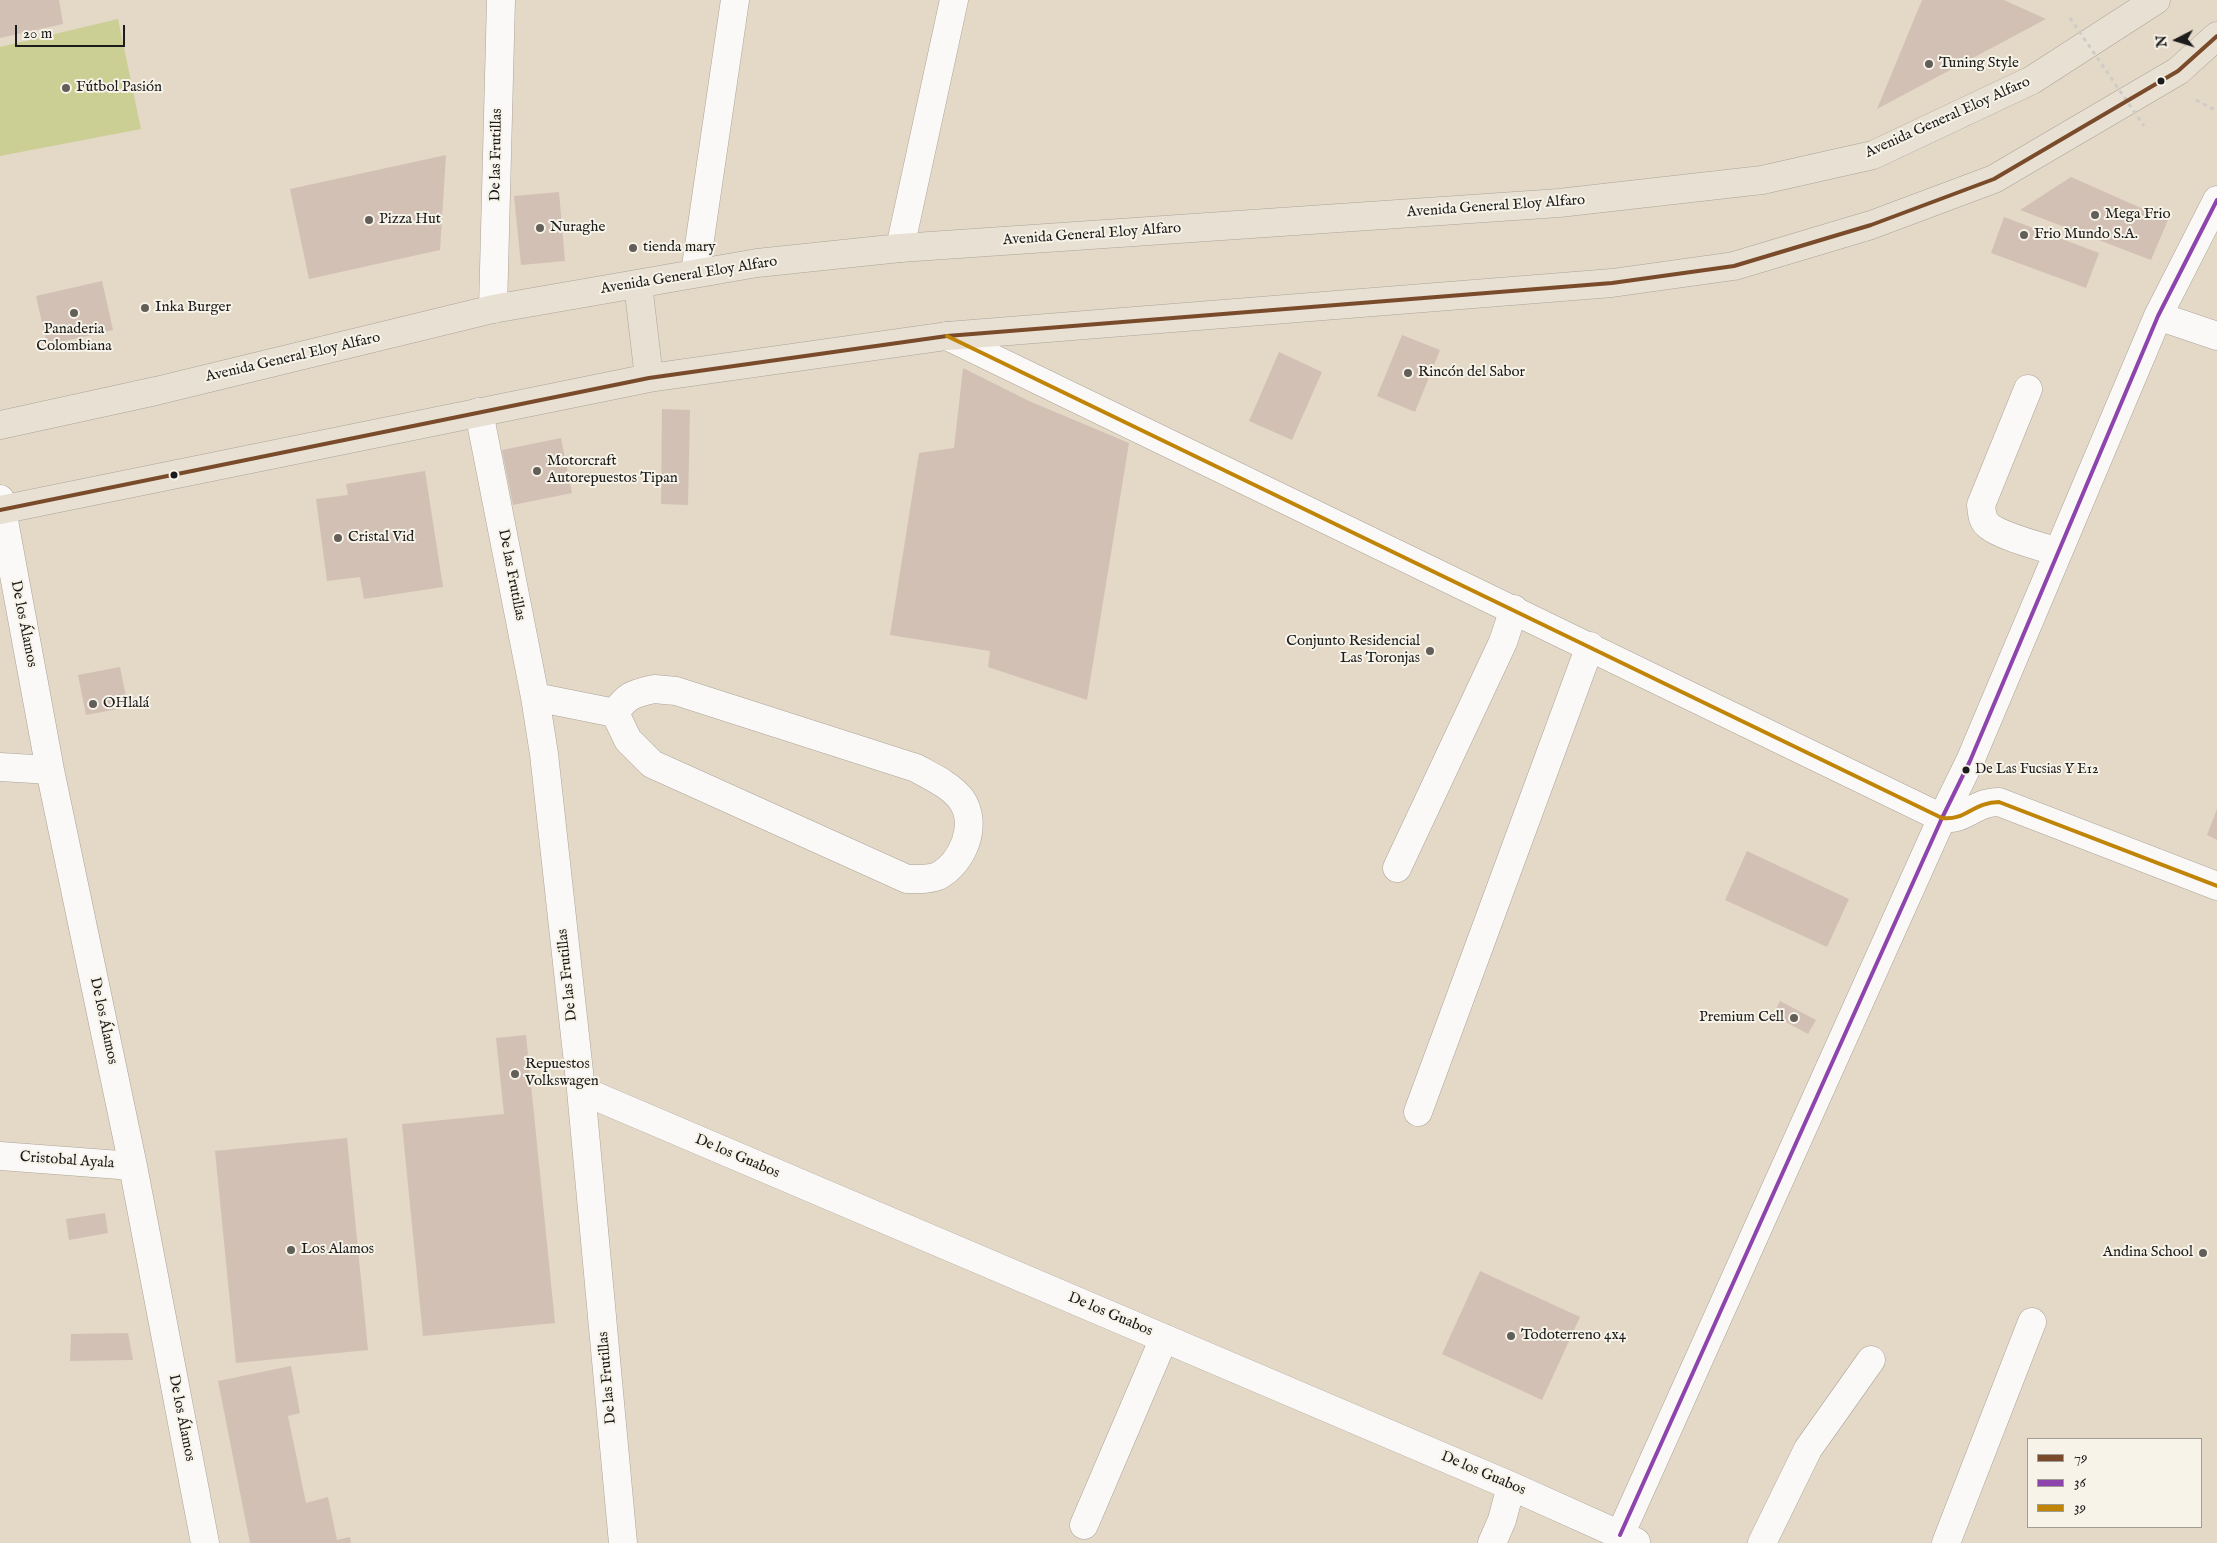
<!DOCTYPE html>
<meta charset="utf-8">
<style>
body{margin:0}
#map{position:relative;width:2217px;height:1543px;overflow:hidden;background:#e4d8c7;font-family:"IM FELL English",serif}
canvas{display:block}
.legend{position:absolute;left:2027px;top:1438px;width:175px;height:90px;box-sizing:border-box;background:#f7f3e8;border:1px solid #9f9d96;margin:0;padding:6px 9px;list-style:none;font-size:15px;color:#1c1c1c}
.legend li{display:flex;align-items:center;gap:10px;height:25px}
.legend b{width:25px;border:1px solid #9f9d96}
.north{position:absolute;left:2152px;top:15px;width:50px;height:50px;-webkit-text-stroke:4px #f7f3e8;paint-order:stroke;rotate:265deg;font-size:14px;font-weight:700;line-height:20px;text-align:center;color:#1c1c1c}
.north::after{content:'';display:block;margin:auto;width:18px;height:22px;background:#1c1c1c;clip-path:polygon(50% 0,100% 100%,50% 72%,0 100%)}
.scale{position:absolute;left:15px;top:25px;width:110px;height:22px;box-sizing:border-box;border:2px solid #1c1c1c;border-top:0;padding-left:6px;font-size:15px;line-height:18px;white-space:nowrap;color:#1c1c1c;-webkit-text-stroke:4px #f7f3e8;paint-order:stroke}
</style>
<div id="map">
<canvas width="2217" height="1543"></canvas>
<ul class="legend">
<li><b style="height:6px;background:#7a4b2a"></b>79</li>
<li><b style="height:6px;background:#8e44ad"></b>36</li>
<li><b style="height:6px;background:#c08407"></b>39</li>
</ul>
<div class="north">N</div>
<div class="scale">20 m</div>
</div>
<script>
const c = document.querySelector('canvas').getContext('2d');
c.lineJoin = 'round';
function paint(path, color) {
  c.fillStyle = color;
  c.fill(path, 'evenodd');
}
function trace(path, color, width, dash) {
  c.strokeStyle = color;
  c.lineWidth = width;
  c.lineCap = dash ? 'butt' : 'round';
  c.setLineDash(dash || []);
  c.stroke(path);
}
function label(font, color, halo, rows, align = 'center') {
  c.font = font + ' "IM FELL English",serif';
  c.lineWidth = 4;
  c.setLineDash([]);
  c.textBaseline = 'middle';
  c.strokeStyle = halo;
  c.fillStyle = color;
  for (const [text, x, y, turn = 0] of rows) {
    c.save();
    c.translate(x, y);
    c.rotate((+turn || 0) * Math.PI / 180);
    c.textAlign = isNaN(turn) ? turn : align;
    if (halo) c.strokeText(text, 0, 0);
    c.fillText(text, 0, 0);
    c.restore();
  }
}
paint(new Path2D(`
 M118,19L141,129L0,156V47Z`), '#cccf94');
paint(new Path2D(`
 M0,0H59L63,24L0,38Z
 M1922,0H2004L2046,19L1877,109Z
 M446,155L440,250L309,279L290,189Z
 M2071,177L2168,220L2151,260L2020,210Z
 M559,192L565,261L521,265L514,196Z
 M2004,217L2099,253L2086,288L1991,253Z
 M102,281L113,330L47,345L36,296Z
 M1402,335L1440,350L1415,412L1377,396Z
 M1279,352L1322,372L1292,440L1249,421Z
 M963,368L1029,401L1129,443L1087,700L988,667L990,651L890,635L919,453L954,448Z
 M662,409L690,410L688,505L661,504Z
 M561,438L572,493L513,505L502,450Z
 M425,471L443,587L364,599L360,577L327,581L316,499L348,495L346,484Z
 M120,667L128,707L86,715L78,675Z
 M2217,809V840L2207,835Z
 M1747,851L1849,899L1827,947L1725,900Z
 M1780,1001L1816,1020L1808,1034L1773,1015Z
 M526,1035L555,1323L423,1336L402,1124L504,1114L496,1038Z
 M347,1138L368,1350L236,1363L215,1151Z
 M105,1213L108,1233L69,1240L66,1219Z
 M1480,1271L1580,1317L1542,1400L1442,1354Z
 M128,1333L133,1360L70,1361L71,1334Z
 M291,1366L300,1413L288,1416L306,1503L328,1497L337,1540L350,1537L351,1543H250L218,1381Z`), '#d2c0b5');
const minor = new Path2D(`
 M900,248L954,0
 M695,273L735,0
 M493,309L501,0
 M2158,316L2217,336
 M947,336L1942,818C1966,821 1973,802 1999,802L2217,886
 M2028,389L1981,505C1982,513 1982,521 1989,526C2000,536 2043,547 2058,552
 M479,412L535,697L544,754L581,1090L623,1543
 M0,499L50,770L133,1166L205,1543
 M654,689L676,691L916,768C932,777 950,785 961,799C979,824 963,863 938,876C928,880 918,879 907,879L652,764L628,740L615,713C627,695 633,694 654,689Z
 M535,697L615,713
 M0,767L50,770
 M1397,868L1503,642L1514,609
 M581,1090L1511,1486L1636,1542
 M1418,1112L1590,646
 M0,1156L133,1166
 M1084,1525L1164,1338
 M1620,1535L1942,818L1970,761L2158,316L2217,200
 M1492,1543L1502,1520L1511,1486
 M1762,1543L1808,1449L1871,1360
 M1946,1543L2032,1322`);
const major = new Path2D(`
 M638,284L649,378
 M0,425L156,391L493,309L757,263L900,248L1559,203L1762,180L1873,155L2032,80L2156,0
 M0,510L649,378L947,336L1612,283L1734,266L1871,225L1994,179L2178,71L2217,36`);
trace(minor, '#aba499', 29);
trace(major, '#aba499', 29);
trace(new Path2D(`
 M2196,100L2217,111`), '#cfccc8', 3, [4, 4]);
trace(minor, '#fbf9f7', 28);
trace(major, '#e7e0d3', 28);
trace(new Path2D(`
 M2070,18L2144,126`), '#cfccc8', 3, [4, 4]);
trace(new Path2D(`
 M0,510L649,378L947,336L1612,283L1734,266L1871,225L1994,179L2178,71L2217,36`), '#7a4b2a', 4);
trace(new Path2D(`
 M1620,1535L1942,818L1970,761L2158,316L2217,200`), '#8e44ad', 4);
trace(new Path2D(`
 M947,336L1942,818C1966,821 1973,802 1999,802L2217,886`), '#c08407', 4);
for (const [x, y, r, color] of [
 [1929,64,5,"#625e58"],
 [2161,81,4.5,"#1c1c1c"],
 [66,88,5,"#625e58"],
 [2095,215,5,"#625e58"],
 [369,220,5,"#625e58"],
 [540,228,5,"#625e58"],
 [2024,235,5,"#625e58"],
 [633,248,5,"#625e58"],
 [145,308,5,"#625e58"],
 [74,313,5,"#625e58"],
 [1408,373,5,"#625e58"],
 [537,471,5,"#625e58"],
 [174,475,4.5,"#1c1c1c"],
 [338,538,5,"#625e58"],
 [1430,651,5,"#625e58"],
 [93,704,5,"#625e58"],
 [1966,770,4.5,"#1c1c1c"],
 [1794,1018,5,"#625e58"],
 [515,1074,5,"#625e58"],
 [291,1250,5,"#625e58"],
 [2203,1253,5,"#625e58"],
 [1511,1336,5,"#625e58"]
]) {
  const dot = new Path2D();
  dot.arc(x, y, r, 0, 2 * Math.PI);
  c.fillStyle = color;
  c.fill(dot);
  trace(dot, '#f7f3e8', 2);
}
label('14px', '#1c1c1c', '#f7f3e8', [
 ["De Las Fucsias Y E12",1975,770]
], 'left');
label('15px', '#1c1c1c', '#f7f3e8', [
 ["Tuning Style",1939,64],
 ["Fútbol Pasión",76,88],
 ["Mega Frio",2105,215],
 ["Pizza Hut",379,220],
 ["Nuraghe",550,228],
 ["Frio Mundo S.A.",2034,235],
 ["tienda mary",643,248],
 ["Inka Burger",155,308],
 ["Panaderia",74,330,"center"],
 ["Colombiana",74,347,"center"],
 ["Rincón del Sabor",1418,373],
 ["Motorcraft",547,462],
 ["Autorepuestos Tipan",547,479],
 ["Cristal Vid",348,538],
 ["Conjunto Residencial",1420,642,"right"],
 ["Las Toronjas",1420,659,"right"],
 ["OHlalá",103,704],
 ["Premium Cell",1784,1018,"right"],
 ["Repuestos",525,1065],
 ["Volkswagen",525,1082],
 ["Los Alamos",301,1250],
 ["Andina School",2193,1253,"right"],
 ["Todoterreno 4x4",1521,1336]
], 'left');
label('15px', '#1c1c1c', '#f7f3e8', [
 ["Avenida General Eloy Alfaro",1948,118,-24],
 ["De las Frutillas",497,155,-89],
 ["Avenida General Eloy Alfaro",1496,207,-4],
 ["Avenida General Eloy Alfaro",1092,235,-4],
 ["Avenida General Eloy Alfaro",689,276,-9],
 ["Avenida General Eloy Alfaro",293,358,-13],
 ["De las Frutillas",511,575,79],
 ["De los Álamos",23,624,79],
 ["De las Frutillas",568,975,-96],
 ["De los Álamos",103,1021,78],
 ["De los Guabos",737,1157,23],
 ["Cristobal Ayala",67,1161,4],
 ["De los Guabos",1110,1315,23],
 ["De las Frutillas",608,1378,-95],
 ["De los Álamos",181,1418,79],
 ["De los Guabos",1483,1474,23]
]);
</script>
